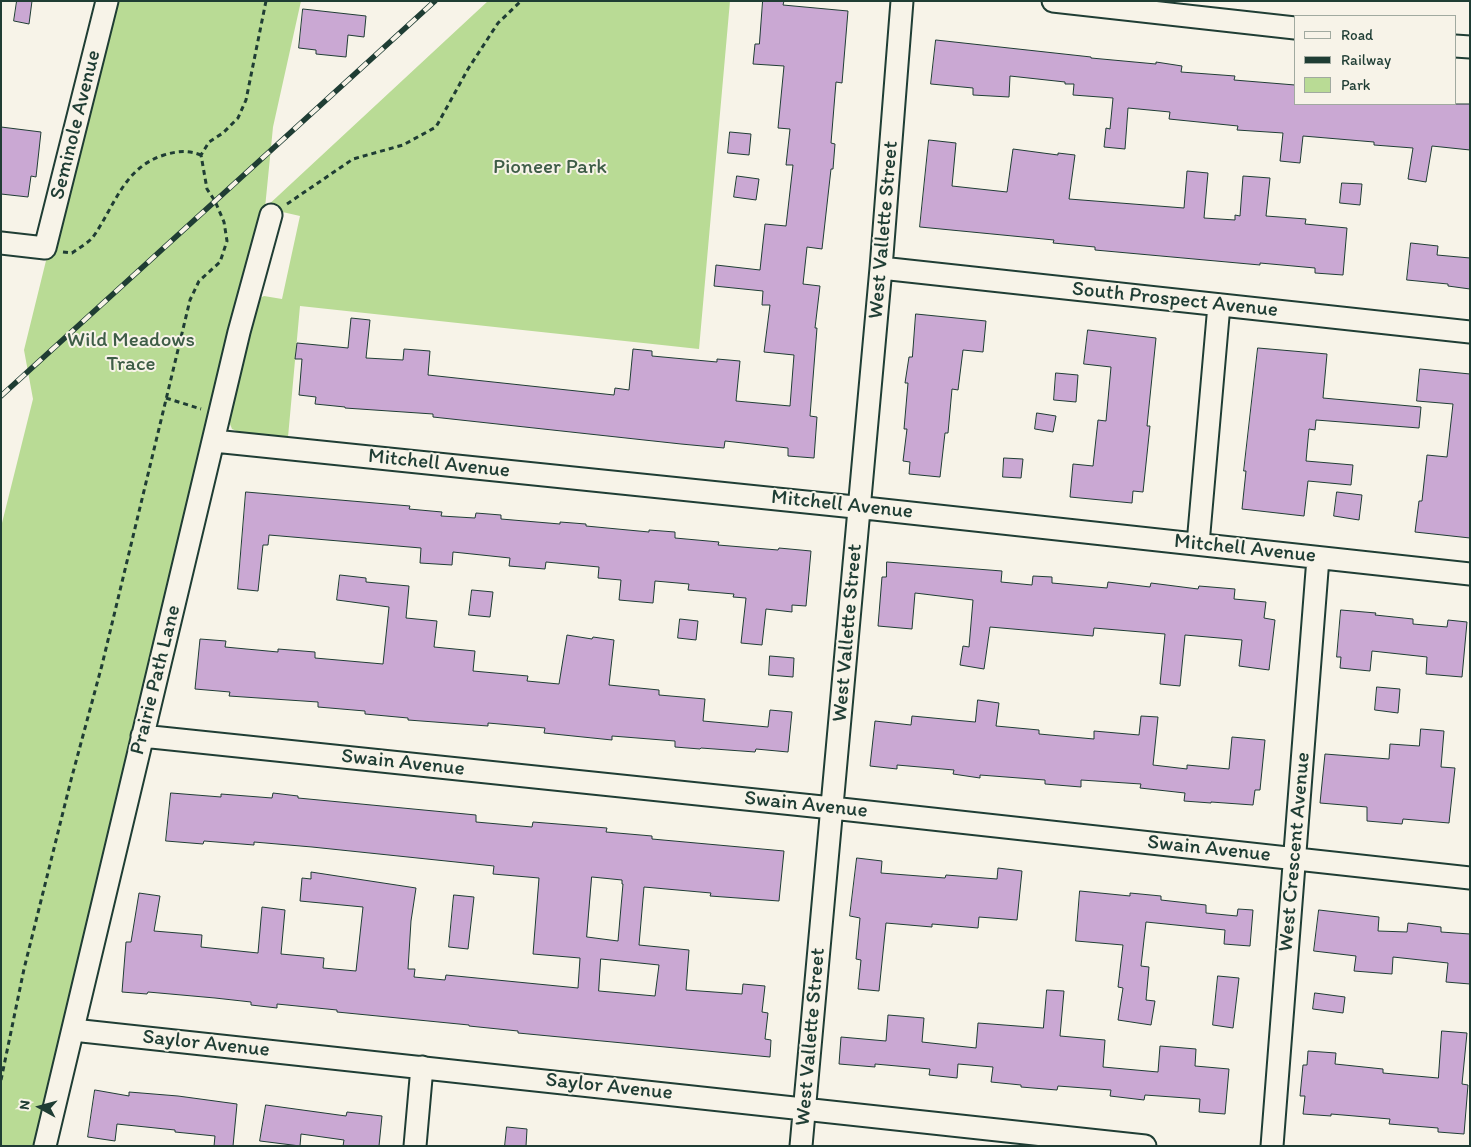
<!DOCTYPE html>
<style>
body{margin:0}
#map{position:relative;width:1471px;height:1147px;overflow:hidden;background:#f7f3e8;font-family:Itim,sans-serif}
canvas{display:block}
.frame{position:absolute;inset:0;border:2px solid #1f3d34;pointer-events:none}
.legend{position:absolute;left:1294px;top:15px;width:162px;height:90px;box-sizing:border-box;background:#f7f3e8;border:1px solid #a1aaa0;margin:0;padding:6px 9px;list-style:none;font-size:15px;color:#1f3d34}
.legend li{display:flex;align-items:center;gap:10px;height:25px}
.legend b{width:25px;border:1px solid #a1aaa0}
.north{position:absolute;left:15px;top:1082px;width:50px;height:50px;-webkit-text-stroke:4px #f7f3e8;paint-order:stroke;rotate:277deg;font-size:14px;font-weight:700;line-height:20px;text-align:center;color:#1f3d34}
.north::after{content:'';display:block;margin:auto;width:18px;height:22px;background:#1f3d34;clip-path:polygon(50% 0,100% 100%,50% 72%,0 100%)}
</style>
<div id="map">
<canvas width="1471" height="1147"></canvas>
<div class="frame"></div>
<ul class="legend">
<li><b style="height:6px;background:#f7f3e8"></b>Road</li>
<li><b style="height:6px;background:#1f3d34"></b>Railway</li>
<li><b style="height:14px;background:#b9db95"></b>Park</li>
</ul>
<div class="north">N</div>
</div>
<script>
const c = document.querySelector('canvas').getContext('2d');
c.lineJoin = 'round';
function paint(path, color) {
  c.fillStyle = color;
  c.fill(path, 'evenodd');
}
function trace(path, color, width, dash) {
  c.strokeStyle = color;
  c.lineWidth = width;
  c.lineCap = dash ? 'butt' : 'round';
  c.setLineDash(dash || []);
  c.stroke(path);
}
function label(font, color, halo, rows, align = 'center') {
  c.font = font + ' Itim,sans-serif';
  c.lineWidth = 4;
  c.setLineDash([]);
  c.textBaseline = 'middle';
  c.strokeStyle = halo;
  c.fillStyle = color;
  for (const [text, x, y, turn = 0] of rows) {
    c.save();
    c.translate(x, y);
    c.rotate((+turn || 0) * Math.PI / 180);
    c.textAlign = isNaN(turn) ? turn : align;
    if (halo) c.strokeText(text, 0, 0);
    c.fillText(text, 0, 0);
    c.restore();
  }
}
paint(new Path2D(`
 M110,1H301L273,127L265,208L488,1H730L699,349L300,306L288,437L239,432L232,429L228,419L258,299L264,296L282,299L300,216L265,208L54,1146H1V527L33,399L24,350Z`), '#b9db95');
const building = new Path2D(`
 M17,1H32L29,24L14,21Z
 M763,1H784L783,5L848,11L842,83L836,82L831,143L835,144L833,169H831L822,249L807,247L803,284L820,286L815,328H817L810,416L817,417L814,458L788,456V448L725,441L724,448L681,444L433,417V414L345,408V407L315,404L316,397L299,395L302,359H295L297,343L348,348L351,318L370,320L366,358L403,360L404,349L430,351L428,375L614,395L615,388L629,390L633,349L652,351V356L717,362V359L740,361L736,401L790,406L794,355L764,352L770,305H762L763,291L714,286L716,265L760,270L765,224L786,226L793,165H786L790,129L778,128L784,66L753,64L755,44H759Z
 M303,9L366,16L364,37L348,35L346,57L316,54V50L299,48Z
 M936,40L1091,57V58L1156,64V62L1182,66L1181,72L1235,76L1234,80L1295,85V104H1470V150L1432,146L1426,182L1408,179L1413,148L1374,145V142L1303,136L1300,163L1280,161L1283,133L1237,130L1238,126L1169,119L1170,112L1128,108L1125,149L1104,147L1106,128L1110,129L1113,98L1073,95L1074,84H1065V82L1010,76L1009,97L973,95V88L931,84Z
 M1,127L41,132L36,177L31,176L28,197L1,194Z
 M730,132L751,134L749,155L728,153Z
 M929,140L956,143L952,186L1007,192L1013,149L1058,155V153L1075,155L1069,199L1184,208L1187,171L1208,173L1204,218L1235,220V215L1240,216L1243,176L1270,178L1266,216L1306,219L1305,224L1347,228L1343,275L1315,273V268L1260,263V265L1095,250V247L1053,243L1054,240L920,227Z
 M737,176L759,179L756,200L734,197Z
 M1342,183L1362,184L1360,205L1340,203Z
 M1411,243L1438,246L1437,255L1470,258V289L1448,286V284L1407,280Z
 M916,314L986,321L983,352L963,350L958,390L952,389L948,433H945L940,477L909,474L910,462L903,461L907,429H904L908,383H905L909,357H912Z
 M1088,330L1156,338L1147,426H1150L1143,492L1133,491L1132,503L1070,497L1073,464L1093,466L1098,420L1106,421L1111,367L1084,364Z
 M1258,348L1327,354L1323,398L1421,407L1419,428L1316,420L1315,430L1309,429L1306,461L1353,465L1351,485L1308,481L1304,516L1242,509L1246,471H1244Z
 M1420,369L1470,374V538L1415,532L1419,501H1422L1427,455L1447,457L1453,404L1417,401Z
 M1056,373L1078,375L1076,402L1054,400Z
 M1037,413L1056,416L1053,432L1035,429Z
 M1004,458L1023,459L1021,478L1003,477Z
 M246,492L410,506L409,509L442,512L441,516L475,518L476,513L501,515V519L560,524V522L586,524V526L649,532V530L675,532V538L719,542L718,545L778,550L779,548L811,551L806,606L792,605V612L766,609L762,645L741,643L746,598L733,597L734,594L688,590L689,584L655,581L653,603L619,600L621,580L598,578L599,567L546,562L545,569L509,566L510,558L453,552L452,565L420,563L421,548L269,535L268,545H263L258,591L238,589Z
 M1337,492L1362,495L1359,520L1334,516Z
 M887,562L1002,571L1001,582L1032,585L1033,576L1052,577V583L1107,588L1108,582L1150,587L1151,583L1198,589L1199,586L1235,589L1234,599L1266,602L1264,618L1275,620L1269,670L1239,666L1242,640L1185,635L1180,686L1160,684L1165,634L1094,628L1093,636L990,627L984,669L960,665L963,646L969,647L973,600L915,593L912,629L878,626L882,577H886Z
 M340,575L366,578V582L409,586L406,618L437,621L434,647L475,651L473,671L528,676L527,681L559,684L567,635L592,639L593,637L614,640L609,685L659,690V695L705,699L703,721L768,727L770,710L792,712L788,752L756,749L755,752L701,748L700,749L675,747V741L612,736V740L544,733L545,728L488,723V726L408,720V718L365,714V711L318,707V702L229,696L230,692L195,689L200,639L226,641L225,647L278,652V649L315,652V658L383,664L389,607L337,600Z
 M472,590L493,592L490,617L469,615Z
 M1341,610L1376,613L1375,615L1413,619V624L1447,627L1448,620L1467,622L1462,677L1426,674L1427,657L1372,651L1370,671L1340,668L1341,657H1337Z
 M680,619L698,621L696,640L678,638Z
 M770,656L794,658L793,677L769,675Z
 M1377,687L1400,689L1398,713L1375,710Z
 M978,700L999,703L996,726L1039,730V734L1094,739V731L1139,735L1141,716L1158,717L1153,765L1187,769V765L1229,769L1232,737L1265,740L1260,790H1255L1253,805L1211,802V803L1184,801L1185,793L1140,788L1141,784L1081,780V787L1045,784V780L980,775V778L953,774L954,770L897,765V769L870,766L875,721L911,725L912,716L975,722Z
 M1421,729L1444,731L1441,767L1455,768L1449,823L1403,819L1402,824L1367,821V807L1320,803L1325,754L1389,759L1390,744L1419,746Z
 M171,793L221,797V794L272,798L273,793L298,796V798L476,815V822L532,827L533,822L607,828L606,832L652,836V839L784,851L779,901L710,896L711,893L644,887L639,945L689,950L686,990L742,994L743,984L765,986L762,1012L768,1013L765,1039L771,1040L770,1057L518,1033V1031L469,1026V1025L337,1012V1010L277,1004V1008L251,1005V1002L215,998L148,992L147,994L122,992L126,942H131L139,893L160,896L154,931L202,935L201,947L258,953L262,907L285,910L281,954L324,958L323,968L356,971L363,907L300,901L302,878L311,879V872L416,888L411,921L408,969H415L414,977L445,980L446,975L578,988L580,958L533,954L539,878L493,874L494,866L312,847L254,842V845L204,841L203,844L166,841ZM592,877L622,880V884H623L618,941L587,937ZM601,959L659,965L655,996L599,991Z
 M857,858L882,861L881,873L945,878L946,875L997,879L998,868L1022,871L1017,920L979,917L978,928L932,924V927L886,923L879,991L858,989L861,960L856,959L860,918L850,916Z
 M1080,891L1130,896V893L1161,896V900L1206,905V913L1237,916L1238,909L1253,910L1250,946L1224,944L1225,930L1146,922L1141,966L1149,967L1146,1000L1155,1001L1151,1025L1118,1020L1123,988L1118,987L1123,945L1076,941Z
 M454,895L474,897L468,949L449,947Z
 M1319,910L1379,917L1378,931L1407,932L1408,923L1441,927V932L1470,934V984L1446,982L1448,963L1393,957L1392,974L1354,971L1356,956L1314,951Z
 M1218,976L1239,978L1233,1028L1213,1025Z
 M1047,990L1064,991L1060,1036L1105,1040L1103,1067L1158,1072L1160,1046L1196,1049L1195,1066L1229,1069L1225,1114L1199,1112L1200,1099L1145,1095L1144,1100L1110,1096L1111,1090L1058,1086L1057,1090L1021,1087V1085L991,1082L993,1067L958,1064L957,1078L929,1075L930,1069L875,1064V1067L839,1064L841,1037L886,1041L888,1015L924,1018L922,1042L976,1048L978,1023L1043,1028Z
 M1315,993L1345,997L1343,1013L1313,1009Z
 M1442,1031L1467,1033L1462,1084L1468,1085L1464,1134L1438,1132V1128L1389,1124L1390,1119L1331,1114V1116L1303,1114L1305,1096H1300L1303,1065H1307L1308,1051L1336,1053L1335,1064L1383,1069V1073L1438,1078Z
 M95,1090L129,1096V1092L178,1096L237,1104L233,1146H214L215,1136L175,1132V1130L117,1124L115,1141L88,1137Z
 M266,1105L346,1116L347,1112L382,1116L379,1146H343L344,1140L301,1134L300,1146L260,1141Z
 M507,1127L527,1129L526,1146H505Z`);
paint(building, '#caa8d3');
trace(building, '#1f3d34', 1);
const minor = new Path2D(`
 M1053,1L1295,28
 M1455,46L1470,47
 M1,243L45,248L107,1
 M881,268L1470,332
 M214,441L874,509L1470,574
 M1198,544L1219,305
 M142,736L832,808L1470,878
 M73,1030L1145,1146
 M45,1146L239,332L271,215
 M415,1146L422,1067
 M801,1146L881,268L902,1
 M1272,1146L1318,558`);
trace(minor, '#1f3d34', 25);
trace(new Path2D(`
 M287,204L353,159L403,145L436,127L468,69L498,23L521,1
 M63,252L72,253C79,248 88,243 93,237C115,206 123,168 164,155C177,151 188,150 201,155
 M166,398L201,409
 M1,1080L24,969L71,780L102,665L190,300L199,281L220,262L227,241L224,222L215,201L207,189L201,155L209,142L223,133L238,118L246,100L266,1`), '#1f3d34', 3, [5, 4]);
trace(minor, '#f7f3e8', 21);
const rail = new Path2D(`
 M1,396L435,1`);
trace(rail, '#1f3d34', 5.5);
trace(rail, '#f7f3e8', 4, [11]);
label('21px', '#1f3d34', '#f7f3e8', [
 ["Seminole Avenue",76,125,-76],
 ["West Vallette Street",884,230,-85],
 ["South Prospect Avenue",1175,300,6],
 ["Mitchell Avenue",439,464,6],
 ["Mitchell Avenue",842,505,6],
 ["Mitchell Avenue",1245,549,6],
 ["West Vallette Street",848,633,-85],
 ["Prairie Path Lane",156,680,-76],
 ["Swain Avenue",403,763,6],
 ["Swain Avenue",806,805,6],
 ["Swain Avenue",1209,849,6],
 ["West Crescent Avenue",1295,852,-85],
 ["West Vallette Street",811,1037,-85],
 ["Saylor Avenue",206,1044,6],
 ["Saylor Avenue",609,1087,6]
]);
label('21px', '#3e5d47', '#f7f3e8', [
 ["Pioneer Park",550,168],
 ["Wild Meadows",131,341],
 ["Trace",131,365]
]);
</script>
